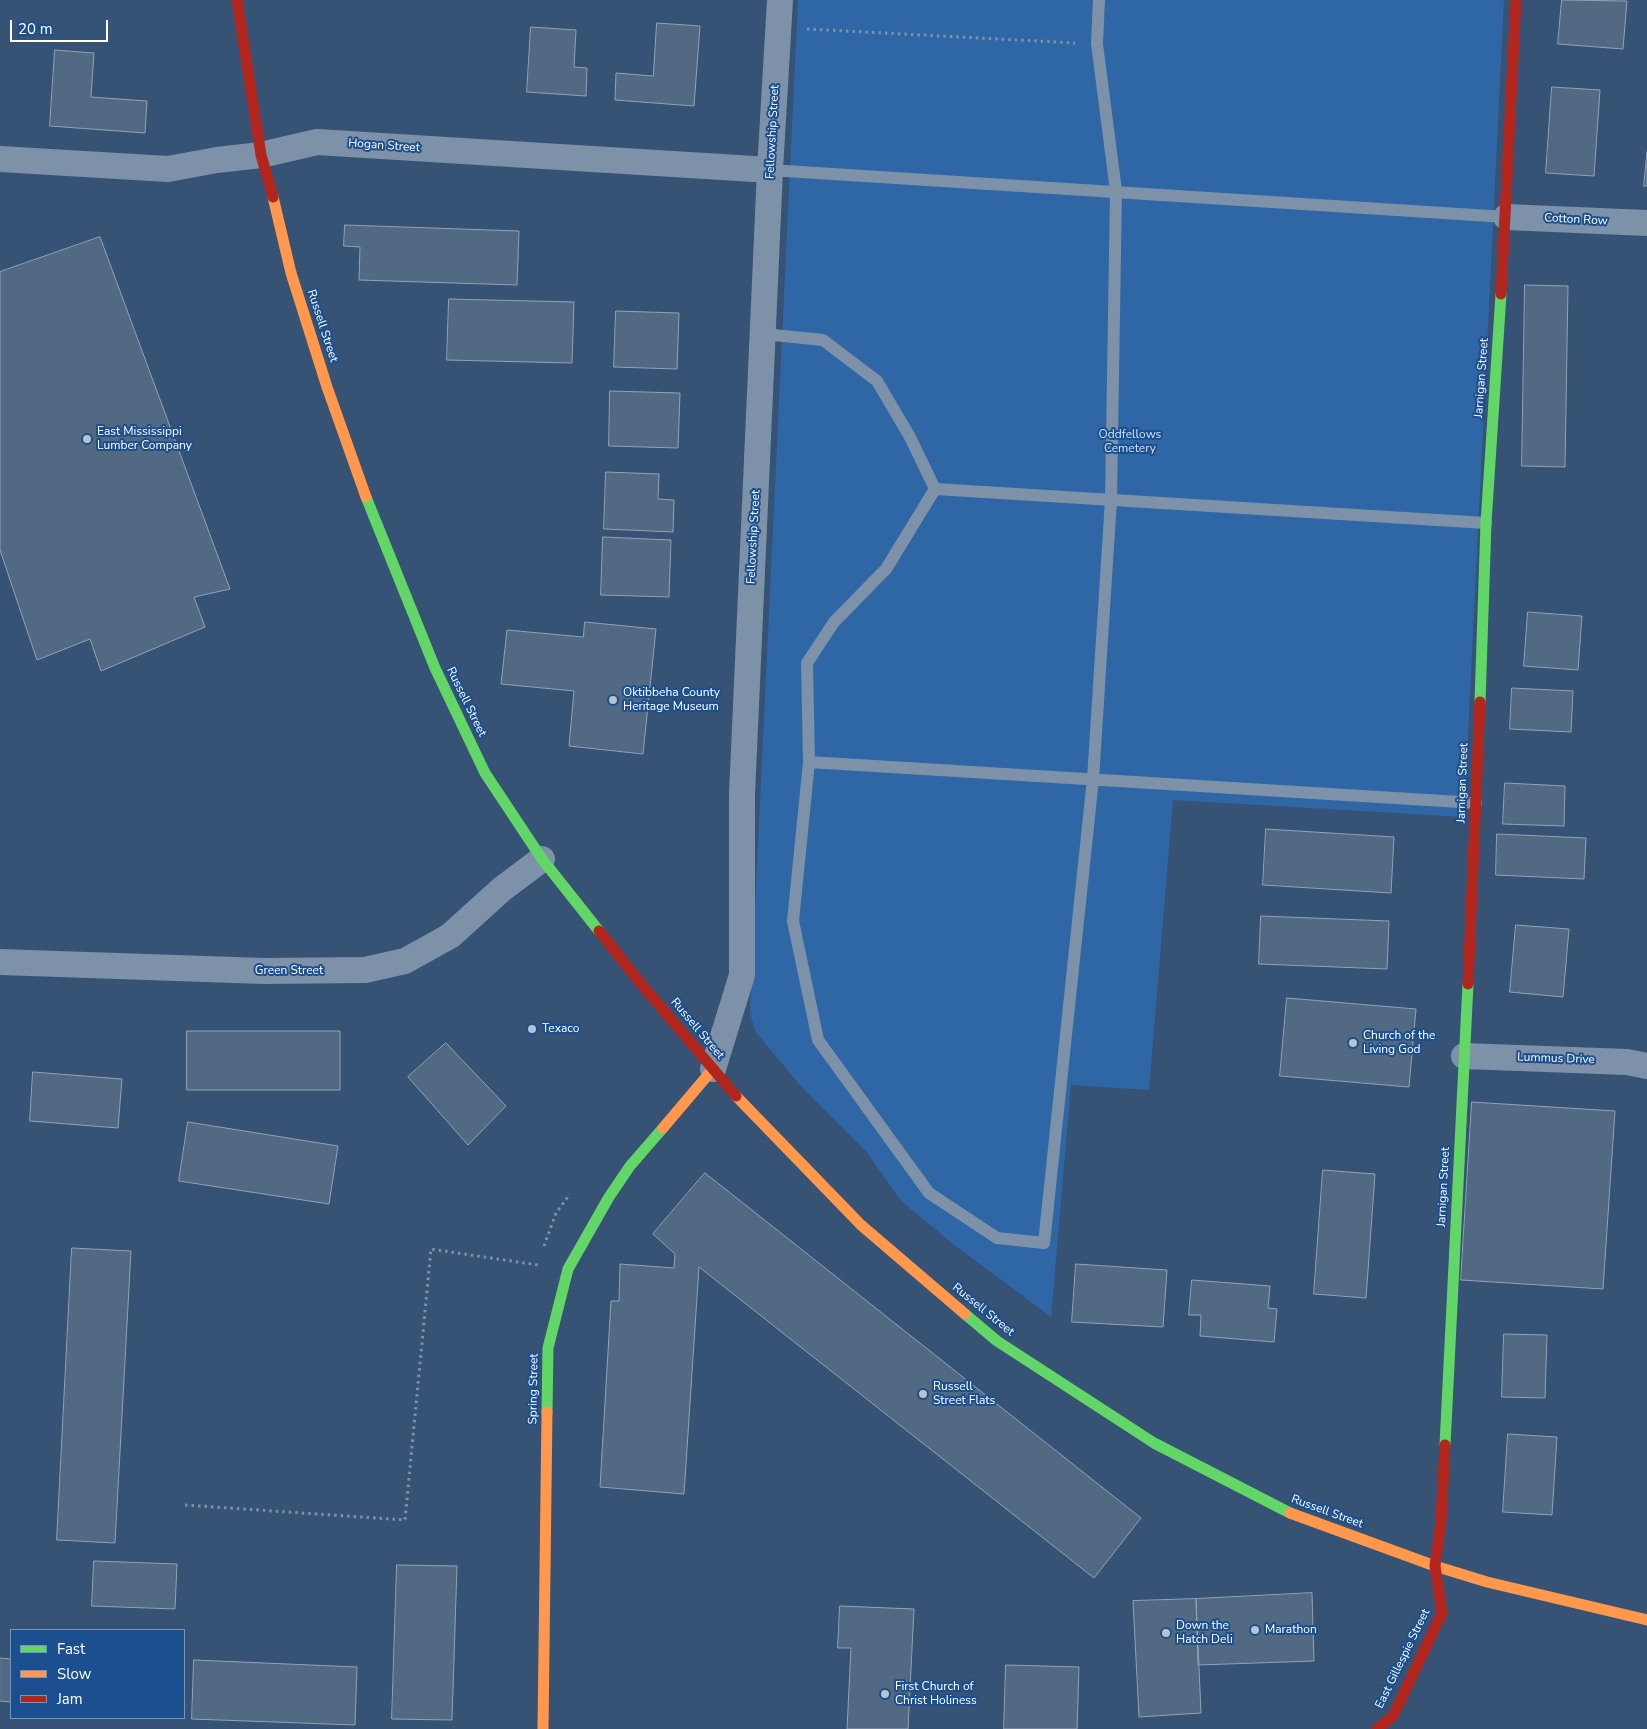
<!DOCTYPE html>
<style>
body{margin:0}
#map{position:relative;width:1647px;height:1729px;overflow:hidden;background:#365274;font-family:"Nunito Sans",sans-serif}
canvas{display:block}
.legend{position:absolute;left:10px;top:1629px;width:175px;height:90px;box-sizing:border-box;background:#1b4f8f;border:1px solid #7695bc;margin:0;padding:6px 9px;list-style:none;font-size:15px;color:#fff}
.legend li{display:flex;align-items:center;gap:10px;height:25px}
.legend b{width:25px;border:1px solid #7695bc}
.scale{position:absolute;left:10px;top:20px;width:98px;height:22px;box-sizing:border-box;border:2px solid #fff;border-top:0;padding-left:6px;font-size:15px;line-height:18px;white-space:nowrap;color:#fff;-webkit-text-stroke:4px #1b4f8f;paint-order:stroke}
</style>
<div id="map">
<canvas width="1647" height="1729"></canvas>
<ul class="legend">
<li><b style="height:6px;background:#63d668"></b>Fast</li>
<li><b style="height:6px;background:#ff974d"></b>Slow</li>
<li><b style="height:6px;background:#b3261e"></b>Jam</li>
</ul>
<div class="scale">20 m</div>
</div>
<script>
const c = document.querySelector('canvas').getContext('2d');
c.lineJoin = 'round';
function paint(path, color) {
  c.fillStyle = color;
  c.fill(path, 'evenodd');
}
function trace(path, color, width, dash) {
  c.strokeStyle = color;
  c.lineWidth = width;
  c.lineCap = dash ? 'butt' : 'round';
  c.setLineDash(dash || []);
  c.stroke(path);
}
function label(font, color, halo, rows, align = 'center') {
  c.font = font + ' "Nunito Sans",sans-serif';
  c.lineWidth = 4;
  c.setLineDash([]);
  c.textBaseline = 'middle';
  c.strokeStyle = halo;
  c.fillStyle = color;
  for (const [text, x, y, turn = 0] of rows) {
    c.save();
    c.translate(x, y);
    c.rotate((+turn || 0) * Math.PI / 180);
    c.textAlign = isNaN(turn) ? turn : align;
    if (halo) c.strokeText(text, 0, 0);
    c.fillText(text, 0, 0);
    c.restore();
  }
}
paint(new Path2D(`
 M798,0H1504L1464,817L1173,800L1149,1090L1071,1085L1051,1317L953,1244L901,1201L866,1151L799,1084L755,1031L750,1013Z`), '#2f66a5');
const building = new Path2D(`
 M1562,0L1627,1L1623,49L1558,44Z
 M657,23L700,26L694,106L615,100L616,73L653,76Z
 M531,27L576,30L574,67L587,68L586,96L527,92Z
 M55,50L94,53L91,97L147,101L145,133L50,126Z
 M1552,87L1600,90L1594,176L1546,173Z
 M1647,152V186H1644Z
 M345,225L519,231L517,285L359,280L360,247L344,246Z
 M100,237L230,589L194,597L205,627L101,671L90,639L37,660L0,550V272Z
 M1525,285L1568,286L1565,467L1522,466Z
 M449,299L574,302L572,363L447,360Z
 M616,311L679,313L677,369L614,367Z
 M610,391L680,393L678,448L609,446Z
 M606,472L659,474L658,499L674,500L673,532L604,529Z
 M603,537L671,540L669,597L601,595Z
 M1528,612L1582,616L1578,670L1524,666Z
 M585,622L656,629L643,754L569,746L574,691L501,684L507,630L583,637Z
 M1512,688L1573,691L1571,732L1510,729Z
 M1505,783L1565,786L1564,826L1503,824Z
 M1266,829L1394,837L1391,893L1263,885Z
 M1497,834L1586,838L1584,879L1496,875Z
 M1261,916L1389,921L1387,969L1259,964Z
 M1516,925L1569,929L1563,997L1510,992Z
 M1287,998L1416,1009L1409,1087L1280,1076Z
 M187,1031H340V1090H187Z
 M446,1043L506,1106L468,1145L408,1077Z
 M33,1072L122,1079L118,1128L30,1121Z
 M1472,1102L1615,1111L1603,1289L1461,1280Z
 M188,1122L338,1146L329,1204L179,1181Z
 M1323,1170L1375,1174L1366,1298L1314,1294Z
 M705,1173L1141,1518L1094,1578L699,1267L684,1494L600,1487L611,1301H619L620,1264L674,1268L675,1254L653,1234Z
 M72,1248L131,1251L115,1543L57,1540Z
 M1076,1264L1167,1270L1163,1327L1072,1322Z
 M1192,1280L1270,1286L1268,1308L1277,1309L1274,1342L1200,1336L1201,1315H1189Z
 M1504,1334L1547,1335L1545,1398L1502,1397Z
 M1508,1434L1557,1437L1552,1515L1503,1512Z
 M94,1561L177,1564L175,1609L92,1606Z
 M397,1565L457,1566L452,1720L392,1719Z
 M1312,1593L1314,1661L1198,1665L1196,1599Z
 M1196,1599L1201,1713L1139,1717L1133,1601Z
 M840,1606L914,1609L908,1729H847L851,1648H838Z
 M0,1658L11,1659V1702L0,1701Z
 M194,1660L357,1667L355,1725L192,1719Z
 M1006,1665L1079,1667L1077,1729H1004Z`);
paint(building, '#526984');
trace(building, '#92a2b6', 1);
trace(new Path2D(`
 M807,29L1075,43
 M544,1246L556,1213L570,1194
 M185,1505L405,1520L431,1249L538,1265`), '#7d92a8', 3, [2.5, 4]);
trace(new Path2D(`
 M770,170L1506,217
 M764,334L823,340L877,381L910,437L935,489L886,569L834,622L807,663L809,762L793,921L818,1040L929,1193L997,1238L1044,1243L1093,779L1111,500L1116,191L1097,44L1099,0
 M935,489L1486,523
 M809,762L1476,803`), '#7d92a8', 12);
trace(new Path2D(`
 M0,159L168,169L217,160L261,155L317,142L770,170
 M1506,217L1647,223
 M0,962L264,971L365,970L405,961L450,936L502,889L542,859
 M1464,1056L1627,1062L1647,1066
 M713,1069L742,975V794L770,170L780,0`), '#7d92a8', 26);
trace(new Path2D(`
 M366,497L435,668L485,773L542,859L599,931
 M1480,702L1486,523L1501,294
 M965,1314L997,1341L1154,1443L1290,1513
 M547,1412L548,1348L568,1269L609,1197L630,1166L663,1128
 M1445,1445L1468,984`), '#63d668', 11);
trace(new Path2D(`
 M273,197L291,273L327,387L366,497
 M736,1096L861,1225L965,1314
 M663,1128L713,1069
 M1290,1513L1435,1566L1487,1582L1647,1620
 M543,1729L547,1412`), '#ff974d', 11);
trace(new Path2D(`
 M237,0L261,155L273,197
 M1501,294L1516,0
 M599,931L642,985L736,1096
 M1468,984L1480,702
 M1377,1729L1393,1716L1442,1613L1435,1566L1441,1521L1445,1445`), '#b3261e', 11);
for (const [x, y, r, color] of [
 [87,439,5,"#b9c2ce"],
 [613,700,5,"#b9c2ce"],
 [532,1029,5,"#b9c2ce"],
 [1353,1043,5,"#b9c2ce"],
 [923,1394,5,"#b9c2ce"],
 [1255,1630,5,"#b9c2ce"],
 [1166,1633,5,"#b9c2ce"],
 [885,1694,5,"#b9c2ce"]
]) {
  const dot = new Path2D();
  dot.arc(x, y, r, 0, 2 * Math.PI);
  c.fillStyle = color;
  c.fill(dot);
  trace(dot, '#1b4f8f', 2);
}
label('12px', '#fff', '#1b4f8f', [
 ["Fellowship Street",773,132,-87],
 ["Hogan Street",384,146,4],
 ["Cotton Row",1576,220,3],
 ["Russell Street",322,326,72],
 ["Jarnigan Street",1482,378,-86],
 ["Fellowship Street",754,537,-87],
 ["Russell Street",466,702,64],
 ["Jarnigan Street",1463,783,-88],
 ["Green Street",289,971],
 ["Russell Street",697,1029,50],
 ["Lummus Drive",1556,1059,2],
 ["Jarnigan Street",1444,1187,-87],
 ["Russell Street",983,1310,39],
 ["Spring Street",534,1389,-89],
 ["Russell Street",1327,1512,20],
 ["East Gillespie Street",1403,1659,-64]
]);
label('12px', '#fff', '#1b4f8f', [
 ["East Mississippi",97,432],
 ["Lumber Company",97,446],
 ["Oktibbeha County",623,693],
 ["Heritage Museum",623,707],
 ["Texaco",542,1029],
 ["Church of the",1363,1036],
 ["Living God",1363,1050],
 ["Russell",933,1387],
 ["Street Flats",933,1401],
 ["Down the",1176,1626],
 ["Hatch Deli",1176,1640],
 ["Marathon",1265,1630],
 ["First Church of",895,1687],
 ["Christ Holiness",895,1701]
], 'left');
label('12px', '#cfe3fa', '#1b4f8f', [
 ["Oddfellows",1130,435],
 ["Cemetery",1130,449]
]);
</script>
